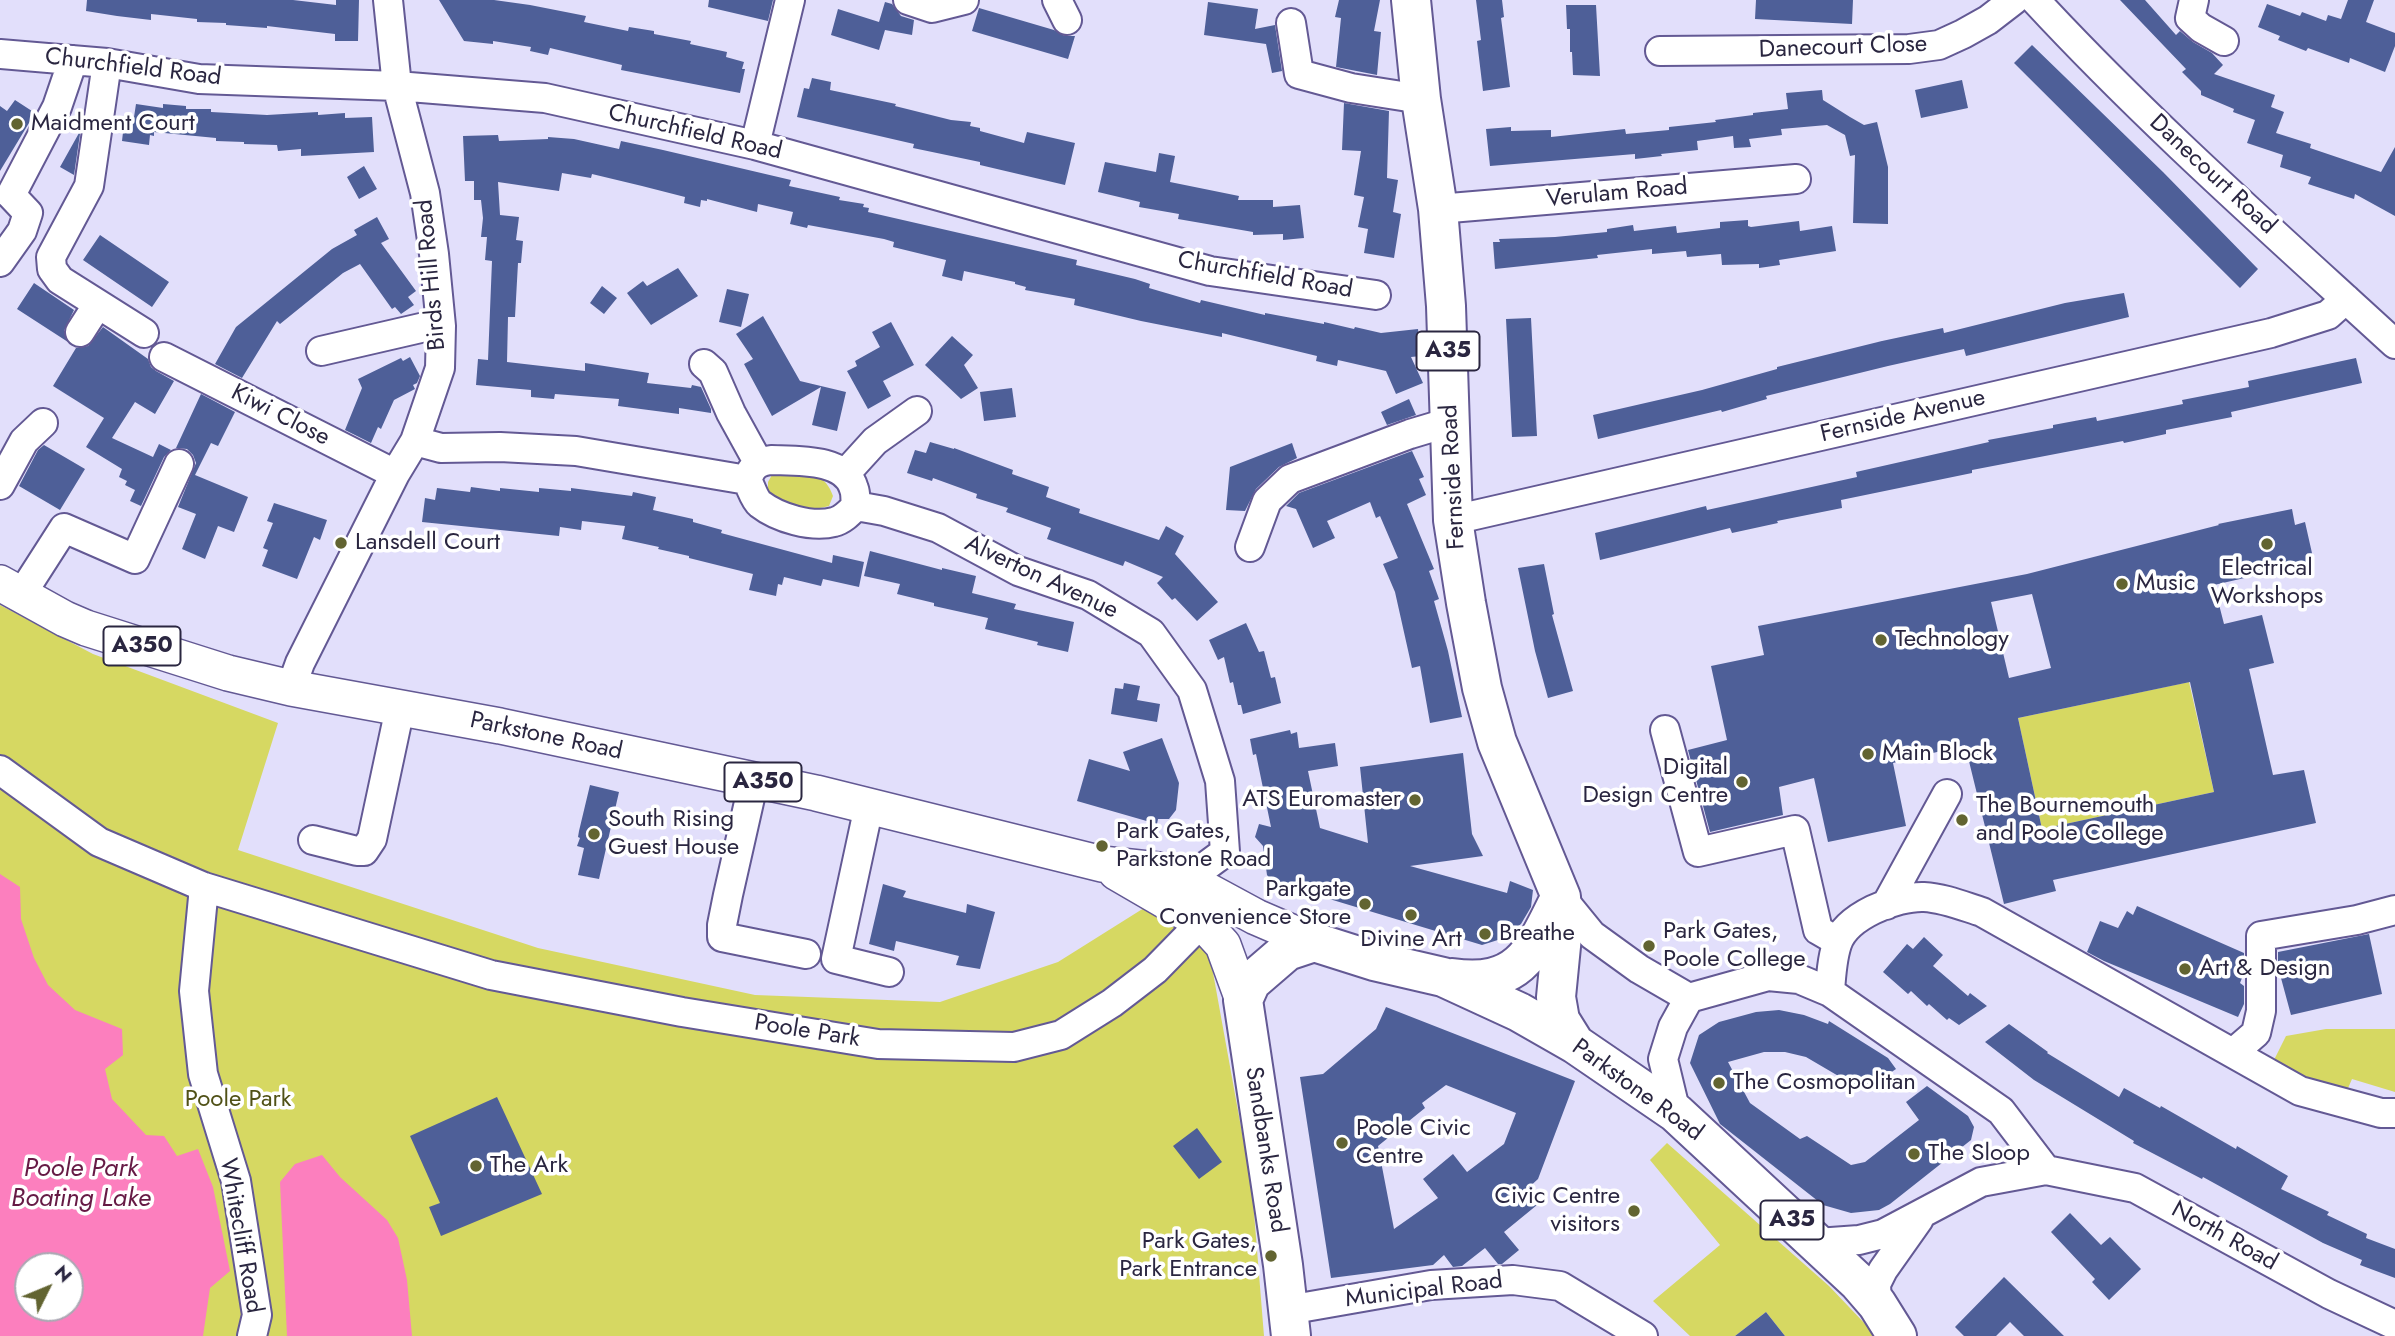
<!DOCTYPE html>
<style>
body{margin:0}
#map{position:relative;width:2395px;height:1336px;overflow:hidden;background:#e2dffb;font-family:Jost,sans-serif}
canvas{display:block}
.north{position:absolute;left:14px;top:1252px;width:70px;height:70px;box-sizing:border-box;background:#fff;border:2px solid #aaa8b3;border-radius:50%;rotate:47deg;font-size:19px;font-weight:700;line-height:28px;text-align:center;color:#2a2640}
.north::after{content:'';display:block;margin:auto;width:24px;height:32px;background:#626431;clip-path:polygon(50% 0,100% 100%,50% 72%,0 100%)}
</style>
<div id="map">
<canvas width="2395" height="1336"></canvas>
<div class="north">N</div>
</div>
<script>
const c = document.querySelector('canvas').getContext('2d');
c.lineJoin = 'round';
function paint(path, color) {
  c.fillStyle = color;
  c.fill(path, 'evenodd');
}
function trace(path, color, width, dash) {
  c.strokeStyle = color;
  c.lineWidth = width;
  c.lineCap = dash ? 'butt' : 'round';
  c.setLineDash(dash || []);
  c.stroke(path);
}
function label(font, color, halo, rows, align = 'center') {
  c.font = font + ' Jost,sans-serif';
  c.lineWidth = 7;
  c.setLineDash([]);
  c.textBaseline = 'middle';
  c.strokeStyle = halo;
  c.fillStyle = color;
  for (const [text, x, y, turn = 0] of rows) {
    c.save();
    c.translate(x, y);
    c.rotate((+turn || 0) * Math.PI / 180);
    c.textAlign = isNaN(turn) ? turn : align;
    if (halo) c.strokeText(text, 0, 0);
    c.fillText(text, 0, 0);
    c.restore();
  }
}
paint(new Path2D(`
 M773,473C800,475 823,467 833,496L829,506C804,513 788,508 768,493V482Z
 M0,605L93,654L278,723L238,850L538,948L755,995L940,1002L1058,962L1144,908L1208,945L1252,1188L1264,1336H0ZM28,1266H70V1308H28Z
 M2189,682L2214,792L2042,829L2018,718Z
 M2326,1029H2395V1092L2352,1079L2342,1102L2268,1072L2286,1036Z
 M1667,1143L1829,1286L1869,1328L1874,1336H1785L1766,1312L1735,1336H1690L1653,1301L1720,1245L1650,1160Z`), '#d6d862');
paint(new Path2D(`
 M0,874L20,887L21,919L34,958L48,985L75,1010L122,1029L123,1055L105,1069L112,1099L146,1135L164,1136L177,1156L198,1149L213,1187L230,1271L210,1288L203,1336H0ZM70,1266V1308H28V1266Z
 M322,1155L340,1177L387,1220L398,1238L407,1280L412,1336H287L280,1182L295,1164Z`), '#fc7fbe');
paint(new Path2D(`
 M87,0H293L336,5V0H359L358,41H335V34L267,26V28L226,25V23L197,22V19L151,14V20L117,16L86,11Z
 M439,0H494L530,5L586,16L584,22L628,31L629,27L654,31V34L691,41L690,44L727,52L726,57L744,62L742,69H745L740,93L621,70L622,65L550,48L548,55L530,51L531,47L493,41V44L464,41Z
 M709,0H773L768,21L708,7Z
 M1339,0H1380L1374,31L1381,32L1377,75L1336,67L1341,18L1335,17Z
 M1476,0H1502L1504,17L1501,18L1510,87L1483,91L1477,41L1481,40Z
 M1756,0H1853L1852,24L1755,19Z
 M2120,0H2145L2176,35L2180,31L2193,42L2212,53L2223,65L2214,74L2275,95L2271,107L2284,112L2276,133L2311,144L2310,148L2381,172L2395,147V216L2355,194L2354,199L2308,184L2311,177L2280,167L2283,155L2247,143L2255,120L2233,112L2234,109L2201,95V91L2182,72L2186,69Z
 M2348,0H2374L2366,22L2395,33V46L2385,72L2350,58L2349,63L2308,48L2306,51L2278,40L2280,36L2258,27L2267,4L2300,16L2302,12L2326,21L2328,15L2341,19Z
 M885,2L892,4L901,16L914,20L912,35L885,30L879,50L831,35L838,9L879,22Z
 M1208,2L1258,9L1255,29L1275,25L1282,71L1272,73L1266,44L1204,35Z
 M1566,5H1596L1600,76L1573,75L1572,52H1570V29H1567Z
 M979,8L1054,30L1065,36H1075L1068,59L972,31Z
 M2032,45L2163,172L2258,269L2240,288L2014,63Z
 M812,78L831,82L830,90L896,104L895,106L951,120L971,122L970,126L980,128V131L1024,143L1027,132L1075,143L1065,185L980,165V162L913,148L914,144L797,117L804,88L809,89Z
 M1962,80L1968,108L1921,118L1915,90Z
 M1822,90L1823,100L1850,117L1864,125L1877,122L1888,167V224L1853,223L1855,155L1850,156L1845,135L1827,125L1781,129L1782,135L1749,139L1751,147L1734,148L1733,136L1697,141L1698,150L1661,154L1662,156L1635,159V154L1490,166L1486,129L1511,127V131L1551,130V137L1625,129L1626,134L1669,130V127L1716,122L1715,120L1753,115V113L1788,109L1786,93Z
 M15,100L35,113L0,171V106L7,111Z
 M1344,103L1389,111L1387,178L1398,180L1393,212L1401,214L1394,258L1364,253L1368,229L1358,227L1364,197L1354,195L1361,151L1342,150Z
 M136,104L163,108V104L186,106V109H211V112L267,115L318,112V115L345,113V118L372,117L374,152L301,156V149L278,151L277,145L244,144V142L216,141V138L154,132V136L150,135L149,145L122,141L125,115L134,117Z
 M79,133L80,134L74,175L60,167Z
 M498,135L499,141L548,139V137L574,139L619,149L621,141L663,150L791,180L789,186L840,197L839,200L864,204L863,207L869,208L868,212L1077,260L1076,265L1135,279L1150,284L1149,288L1200,303L1201,300L1265,315V313L1324,324V322L1354,329L1355,327L1381,333L1418,329L1421,356L1411,357L1423,383L1396,394L1386,371L1338,360L1337,366L1316,361L1317,356L1222,333V337L1141,321L1074,305L1075,299L1025,290L1026,287L1015,284V282L964,271L962,281L942,276L946,260L893,247L894,242L884,239L808,225L807,228L790,224L793,212L758,204L757,212L707,199V201L701,200L700,207L684,203L685,197L642,186L592,174L591,178L562,173L559,191L498,182L500,215L519,217L516,240L523,241L521,263H518L515,317H508L507,362L585,371V363L649,373L647,383L691,388L692,385L701,387L711,409V413L679,408V414L618,406L619,399L555,394L554,399L531,397V390L476,385L478,359L488,360L492,261L485,260L487,237H481L483,218L481,200H474V181H465L463,136Z
 M1159,153L1175,156L1170,182L1239,196L1238,200H1273V207L1300,205L1304,238L1283,240V234L1253,235V232L1178,219L1179,214L1139,207L1140,202L1098,192L1105,162L1156,172Z
 M364,166L377,189L359,199L347,177Z
 M377,217L389,239L381,243L416,291L408,297L414,305L401,314L395,307L392,309L360,264L343,273L280,324L277,321L242,378L215,364L236,327L332,249L357,235L354,230Z
 M1748,220V226L1751,227L1799,221L1800,231L1832,226L1836,251L1779,260L1780,265L1759,268V264L1722,265L1721,254L1687,257L1686,251L1652,254V249L1597,255L1598,258L1495,269L1493,242H1500L1499,239L1555,237L1607,232V229L1633,225L1634,231L1676,226L1677,233L1720,228V222Z
 M100,235L169,282L152,307L83,260Z
 M678,268L698,296L651,325L627,293L643,281L647,286Z
 M34,283L74,310L64,331L68,342L17,309Z
 M602,286L617,298L604,314L590,303Z
 M727,289L749,294L741,327L719,322Z
 M2124,293L2129,317L1966,356L1964,349L1888,366L1766,396L1767,399L1722,412L1721,410L1598,439L1593,415L1702,390L1777,369V367L1882,341L1943,328L1944,333L2065,303Z
 M763,316L800,381L846,392L837,431L812,425L821,387L772,416L744,364L753,359L736,334Z
 M1531,318L1537,436L1512,437L1506,319Z
 M891,322L914,365L883,381L891,396L868,409L847,371L857,366L855,361L880,347L872,332Z
 M103,327L148,359L151,367L156,371L174,381L155,414L135,402L112,438L153,457L159,444L171,450L164,457L141,506L130,501L135,490L125,485L127,481L119,477L122,469L86,447L104,418L53,386L76,348L88,346Z
 M952,336L973,355L964,365L978,388L961,399L925,365Z
 M410,357L420,376L417,383L413,385L415,389L394,400L381,429L378,427L371,443L345,430L362,388L358,379L401,358L403,361Z
 M2356,358L2362,383L2231,412L2232,417L2166,430V434L2124,443L2123,441L1972,470V473L1841,500L1842,508L1777,521L1778,523L1732,533L1730,528L1600,560L1595,533L1706,506L1707,510L1857,477L1856,472L1989,442L1988,440L2053,428V425L2096,417L2097,421L2183,404L2182,400L2249,387L2248,381Z
 M1012,388L1016,417L984,421L980,392Z
 M201,394L235,412L218,446L211,443L195,475L248,497L234,532L218,526L205,559L182,549L196,514L178,507L196,463L193,455L187,449L176,448Z
 M1409,399L1416,415L1387,425L1381,412Z
 M930,442L954,449V448L1013,470L1012,474L1049,487L1046,497L1080,509L1079,513L1159,540L1166,526L1184,536L1175,554L1218,602L1197,621L1175,598L1172,600L1157,583L1163,577L1125,561L1123,566L1047,539L1051,528L1006,512L1008,508L976,498L977,494L933,478L932,481L907,473L915,450L926,453Z
 M1292,443L1297,458L1279,467L1256,489L1245,511L1226,510L1230,467Z
 M44,445L85,469L60,510L19,486L38,450Z
 M1412,451L1424,477L1419,479L1426,495L1407,504L1434,569L1429,571L1439,599L1434,601L1448,651L1462,717L1430,723L1420,666L1412,668L1395,592L1383,564L1398,558L1380,516L1376,518L1370,502L1327,521L1335,538L1313,548L1296,509L1286,506L1299,493Z
 M471,487L500,491V488L539,492V488L571,491V488L632,496L633,492L656,497L653,510L693,519V522L722,530L721,533L832,563L833,555L864,562L859,587L823,579L821,586L784,577L782,585L778,584L776,596L749,590L753,574L689,558V556L658,549L659,547L622,539L625,526L582,521L581,530L560,527L559,536L422,522L425,498L435,500L437,488L470,492Z
 M274,503L327,520L320,540L314,537L297,579L262,566L268,550L263,548L273,523L267,521Z
 M2292,509L2295,525L2305,522L2314,562L2214,585L2224,624L2262,615L2274,663L2249,669L2273,775L2304,770L2316,823L2053,880L2056,891L2004,904L1965,745L1893,763L1906,826L1828,842L1814,778L1779,787L1783,815L1710,832L1688,750L1727,740L1711,666L1764,655L1758,626L2027,574L2219,525L2218,524ZM2032,594L2051,668L2009,678L1991,602ZM2190,682L2214,792L2042,829L2018,718Z
 M870,551L942,570V568L976,576L972,593L1016,604L1014,609L1074,622L1068,652L1037,645L1038,642L985,629L988,618L934,606V603L897,594L900,584L864,576Z
 M1544,564L1554,614L1552,615L1573,691L1548,698L1535,651L1518,568Z
 M1246,623L1259,652L1264,651L1271,678L1275,677L1281,703L1243,714L1241,705H1238L1233,682L1230,683L1224,657L1218,660L1209,640Z
 M1124,683L1140,686L1137,700L1160,704L1157,722L1111,714L1115,688L1123,689Z
 M1290,730L1291,734L1297,732L1299,748L1335,743L1338,766L1308,771L1320,828L1368,843L1360,767L1463,753L1472,834L1483,856L1410,866L1507,893L1510,881L1533,890L1531,907L1521,924L1501,939L1482,945L1273,882L1267,875L1263,846L1255,837L1259,824L1271,827L1256,754L1253,755L1250,739Z
 M1162,738L1179,783L1176,810L1169,819H1158L1157,824L1077,801L1089,759L1130,771L1123,752Z
 M590,785L619,792L599,879L578,875L584,848L577,846L580,838L578,837L579,831Z
 M883,884L906,891L903,897L966,913L967,904L995,912L980,969L956,965L959,956L896,941L894,951L869,944Z
 M2137,906L2244,953V973L2240,983L2244,986V1004L2238,1017L2104,961L2087,952L2100,921L2118,928L2127,911L2133,915Z
 M2369,934L2382,994L2291,1015L2278,967V952Z
 M1924,937L1943,955L1933,966L1968,996L1970,993L1987,1006L1959,1025L1949,1018L1947,1020L1929,1004L1927,1006L1911,991L1908,994L1883,972L1907,944L1913,949Z
 M1386,1007L1575,1081L1538,1179L1526,1190L1537,1205L1504,1232L1519,1250L1502,1264H1498L1485,1248L1462,1266L1453,1267L1444,1255L1433,1265L1331,1278L1300,1077L1323,1074L1376,1029ZM1446,1085L1516,1113L1504,1144L1467,1172L1453,1154L1423,1179L1438,1198L1394,1229L1378,1146L1425,1108L1422,1103Z
 M1779,1010L1804,1015L1828,1024L1829,1021L1888,1058L1896,1069L1864,1091L1806,1057L1785,1052H1764L1728,1062L1750,1103L1800,1139L1807,1136L1851,1165L1865,1162L1919,1120L1906,1102L1927,1086L1968,1116L1974,1127L1971,1140L1890,1204L1879,1210L1851,1213L1823,1205L1720,1124L1690,1063L1699,1035L1719,1022L1756,1012Z
 M2009,1024L2048,1052L2047,1053L2119,1097L2124,1088L2160,1108L2161,1106L2236,1149L2237,1146L2288,1176L2281,1189L2329,1212L2327,1215L2367,1234L2366,1238L2395,1249V1278L2360,1265L2362,1260L2323,1243L2203,1177L2202,1179L2133,1143L2134,1141L2034,1080L1985,1042Z
 M497,1097L542,1194L441,1236L429,1207L440,1203L410,1136Z
 M1197,1128L1222,1162L1199,1179L1173,1146Z
 M2070,1213L2101,1245L2110,1237L2141,1269L2109,1300L2092,1282L2095,1279L2051,1232Z
 M2004,1277L2064,1336H2024L2010,1322L1996,1336H1964L1955,1327Z
 M1766,1312L1785,1336H1735Z`), '#4e5f98');
const minor = new Path2D(`
 M908,0L932,8L964,0
 M1057,0L1067,20
 M2035,0C2148,122 2273,232 2395,344
 M2194,0L2190,18L2201,28L2224,41
 M1291,23L1299,74L1351,88L1421,99
 M1660,51L1909,49L1939,45L1963,34L1988,20L2014,0
 M0,54L107,63L199,79L397,86L545,98L755,145L1210,271L1376,295
 M107,63L89,186L51,257L52,269L60,280L144,333
 M755,145L790,0
 M1438,209L1796,179
 M0,262L22,231L28,213L11,195L57,107L73,60
 M80,332L98,304
 M321,351L425,327L441,326
 M164,357L395,474
 M704,364L713,372L731,413L758,462
 M415,441L441,448L500,447L576,451L747,480
 M771,460C797,461 846,458 854,489C856,494 855,501 856,506C850,512 843,520 834,522C812,528 778,518 760,504C754,499 751,487 747,480C752,466 757,462 771,460Z
 M845,474L875,441L917,411
 M0,485L24,441L43,423
 M856,506L884,511L938,528L1018,571L1088,595L1151,633L1192,690L1220,781L1225,852L1206,866L1182,877
 M1453,520L2271,333L2328,315L2346,299
 M1250,547L1267,501L1290,479L1410,434L1450,422
 M21,595L64,528L135,559L179,464
 M291,688L300,663L395,474L415,441L440,368L441,326L434,254L425,193L397,86L388,0
 M1665,730L1698,852L1795,830L1818,930L1837,941
 M0,770L99,842L204,887L491,975L682,1012L878,1044L1014,1047L1061,1035L1112,1003L1155,970L1202,922
 M754,780L728,895L722,925V937L806,954
 M869,806L836,959L889,972
 M313,840L357,851H364L372,839L400,708
 M204,887L194,991L203,1074L236,1181L257,1315L252,1336
 M1561,897L1592,935L1639,969L1689,998
 M1886,905L1947,794
 M1830,992C1831,976 1832,959 1837,944C1846,916 1896,896 1924,897C1944,898 1963,906 1982,912L2300,1091L2381,1113H2395
 M2234,1052L2256,1033L2261,1011V936L2357,920L2395,910
 M1676,1113L1663,1059L1673,1027L1689,998L1768,976L1799,979L1830,992L2001,1111L2046,1170
 M1817,1243L1859,1240L1883,1234L1981,1182L2046,1170L2135,1188L2329,1294L2395,1325
 M1877,1304L1876,1284L1883,1270L1919,1219
 M1288,1310L1431,1285L1513,1280L1560,1286L1643,1336`);
const major = new Path2D(`
 M0,583L65,619L86,628L228,673L291,688L500,726L816,793L1102,864L1158,870L1182,877L1256,917L1314,942
 M1116,872L1202,922L1223,945L1243,1000`);
const highway = new Path2D(`
 M1411,0L1421,99L1438,209L1446,306L1453,520L1466,603L1482,688L1497,742L1561,897L1563,926L1556,997L1560,1020L1575,1044
 M1452,978C1517,987 1532,955 1557,904
 M1291,1336L1283,1265L1243,1000L1251,982L1287,951L1314,942L1374,961L1443,977L1519,1012L1575,1044L1676,1113L1858,1282L1877,1304L1897,1336`);
trace(minor, '#635994', 32);
trace(major, '#635994', 38);
trace(highway, '#635994', 42);
trace(minor, '#fff', 28);
trace(major, '#fff', 35);
trace(highway, '#fff', 38);
for (const [x, y, r, color] of [
 [17,124,7,"#626431"],
 [341,543,7,"#626431"],
 [2267,544,7,"#626431"],
 [2122,584,7,"#626431"],
 [1881,640,7,"#626431"],
 [1868,754,7,"#626431"],
 [1742,782,7,"#626431"],
 [1415,800,7,"#626431"],
 [1962,820,7,"#626431"],
 [594,834,7,"#626431"],
 [1102,846,7,"#626431"],
 [1365,904,7,"#626431"],
 [1411,915,7,"#626431"],
 [1485,934,7,"#626431"],
 [1649,946,7,"#626431"],
 [2185,969,7,"#626431"],
 [1719,1083,7,"#626431"],
 [1342,1143,7,"#626431"],
 [1914,1154,7,"#626431"],
 [476,1166,7,"#626431"],
 [1634,1211,7,"#626431"],
 [1271,1256,7,"#626431"]
]) {
  const dot = new Path2D();
  dot.arc(x, y, r, 0, 2 * Math.PI);
  c.fillStyle = color;
  c.fill(dot);
  trace(dot, '#fff', 2.5);
}
for (const [x, y, w] of [
 [1448,351,63],
 [142,646,77],
 [763,782,77],
 [1792,1220,63]
]) {
  const box = new Path2D();
  box.roundRect(x - w / 2, y - 19.5, w, 39, 5);
  c.fillStyle = '#fff';
  c.fill(box);
  trace(box, '#2a2640', 2);
}
label('bold 23px', '#2a2640', null, [
 ["A35",1448,351],
 ["A350",142,646],
 ["A350",763,782],
 ["A35",1792,1220]
]);
label('24px', '#2a2640', '#fff', [
 ["Danecourt Close",1843,48,-2],
 ["Churchfield Road",133,68,7],
 ["Churchfield Road",695,133,13],
 ["Danecourt Road",2212,175,43],
 ["Verulam Road",1617,194,-5],
 ["Birds Hill Road",432,275,-95],
 ["Churchfield Road",1265,276,10],
 ["Kiwi Close",280,416,27],
 ["Fernside Avenue",1903,417,-13],
 ["Fernside Road",1454,477,-93],
 ["Alverton Avenue",1041,578,25],
 ["Parkstone Road",546,737,12],
 ["Poole Park",807,1032,9],
 ["Parkstone Road",1637,1091,36],
 ["Sandbanks Road",1265,1150,81],
 ["Whitecliff Road",240,1236,80],
 ["North Road",2224,1237,29],
 ["Municipal Road",1424,1291,-7]
]);
label('24px', '#2a2640', '#fff', [
 ["Maidment Court",31,124],
 ["Lansdell Court",355,543],
 ["Electrical",2267,569,"center"],
 ["Workshops",2267,597,"center"],
 ["Music",2136,584],
 ["Technology",1895,640],
 ["Main Block",1882,754],
 ["Digital",1728,768,"right"],
 ["Design Centre",1728,796,"right"],
 ["ATS Euromaster",1401,800,"right"],
 ["The Bournemouth",1976,806],
 ["and Poole College",1976,834],
 ["South Rising",608,820],
 ["Guest House",608,848],
 ["Park Gates,",1116,832],
 ["Parkstone Road",1116,860],
 ["Parkgate",1351,890,"right"],
 ["Convenience Store",1351,918,"right"],
 ["Park Gates,",1663,932],
 ["Poole College",1663,960],
 ["Breathe",1499,934],
 ["Divine Art",1411,940,"center"],
 ["Art & Design",2199,969],
 ["The Cosmopolitan",1733,1083],
 ["Poole Civic",1356,1129],
 ["Centre",1356,1157],
 ["The Sloop",1928,1154],
 ["The Ark",490,1166],
 ["Civic Centre",1620,1197,"right"],
 ["visitors",1620,1225,"right"],
 ["Park Gates,",1257,1242,"right"],
 ["Park Entrance",1257,1270,"right"]
], 'left');
label('24px', '#505117', '#fff', [
 ["Poole Park",238,1100]
]);
label('italic 26px', '#661a45', '#fff', [
 ["Poole Park",81,1170],
 ["Boating Lake",81,1200]
]);
</script>
